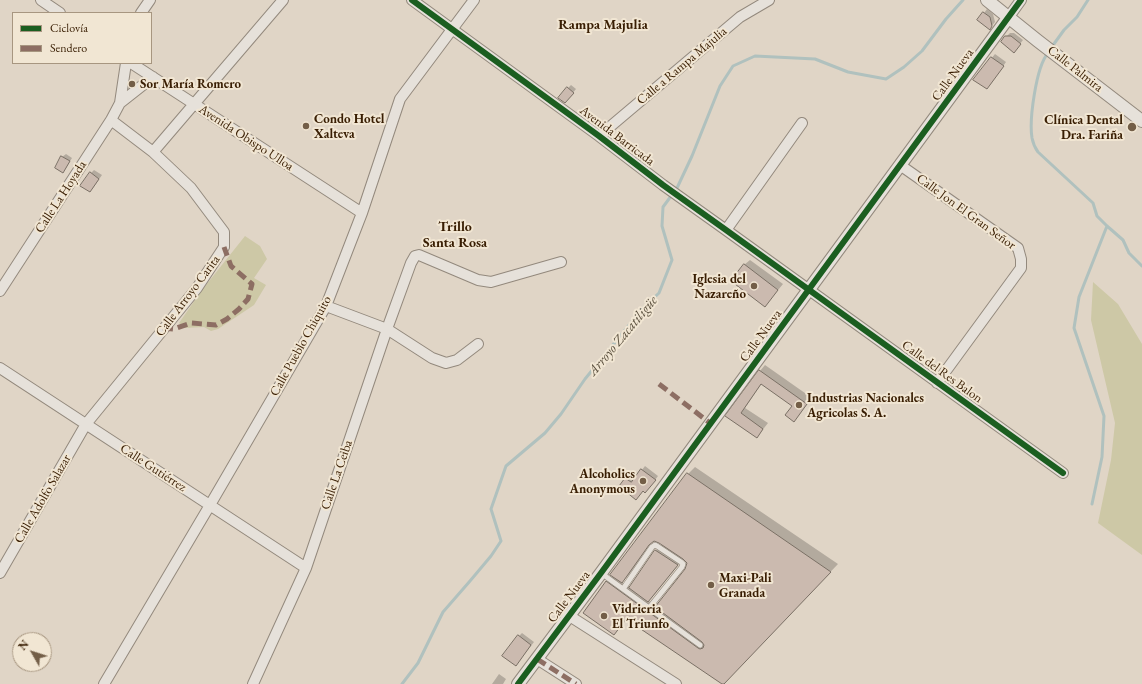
<!DOCTYPE html>
<meta charset="utf-8">
<style>
body{margin:0}
#map{position:relative;width:1142px;height:684px;overflow:hidden;background:#e0d5c6;font-family:"EB Garamond",serif}
canvas{display:block}
.legend{position:absolute;left:12px;top:12px;width:140px;height:52px;box-sizing:border-box;background:#f1e6d3;border:1px solid #a79680;margin:0;padding:5px 7px;list-style:none;font-size:12px;color:#391e03}
.legend li{display:flex;align-items:center;gap:8px;height:20px}
.legend b{width:20px;border:1px solid #a79680}
.north{position:absolute;left:12px;top:632px;width:40px;height:40px;box-sizing:border-box;background:#f1e6d3;border:1px solid #a79680;border-radius:50%;rotate:309deg;font-size:11px;font-weight:700;line-height:16px;text-align:center;color:#391e03}
.north::after{content:'';display:block;margin:auto;width:14px;height:18px;background:#735e47;clip-path:polygon(50% 0,100% 100%,50% 72%,0 100%)}
</style>
<div id="map">
<canvas width="1142" height="684"></canvas>
<ul class="legend">
<li><b style="height:5px;background:#1b5e20"></b>Ciclovía</li>
<li><b style="height:5px;background:#8d6e63"></b>Sendero</li>
</ul>
<div class="north">N</div>
</div>
<script>
const c = document.querySelector('canvas').getContext('2d');
c.lineJoin = 'round';
function paint(path, color) {
  c.fillStyle = color;
  c.fill(path, 'evenodd');
}
function trace(path, color, width, dash) {
  c.strokeStyle = color;
  c.lineWidth = width;
  c.lineCap = dash ? 'butt' : 'round';
  c.setLineDash(dash || []);
  c.stroke(path);
}
function label(font, color, halo, rows, align = 'center') {
  c.font = font + ' "EB Garamond",serif';
  c.lineWidth = 4;
  c.setLineDash([]);
  c.textBaseline = 'middle';
  c.strokeStyle = halo;
  c.fillStyle = color;
  for (const [text, x, y, turn = 0] of rows) {
    c.save();
    c.translate(x, y);
    c.rotate((+turn || 0) * Math.PI / 180);
    c.textAlign = isNaN(turn) ? turn : align;
    if (halo) c.strokeText(text, 0, 0);
    c.fillText(text, 0, 0);
    c.restore();
  }
}
paint(new Path2D(`
 M245,236L260,246L267,259L254,278L266,285L254,305L218,329L211,331L204,327L185,328L179,323L202,290Z
 M1093,282L1118,304L1142,344V555L1098,523L1111,460L1115,423L1091,320Z`), '#cdc8a6');
paint(new Path2D(`
 M987,9L993,14L995,22L990,28L979,20Z
 M1010,33H1014L1023,40L1017,48L1006,37Z
 M995,54L1006,62L990,85L975,79Z
 M571,85L576,89L568,99V88Z
 M66,154L72,158L66,168L63,171L62,157Z
 M94,170L102,175L93,188L91,173Z
 M750,260L783,284L765,306L744,265Z
 M765,365L812,398L799,415L794,421V405L762,383L745,408L768,423L757,437L727,416L760,371Z
 M645,466L658,476L649,488L643,490L620,486L629,475L635,479Z
 M695,467L838,564L730,677L627,619L621,627L614,634L606,582L613,575L688,474ZM654,540L663,544L656,550L630,587L622,582L629,575L652,541ZM684,558L688,563L686,570L657,607L649,601L655,594Z
 M522,633L534,642L519,661V636Z
 M499,674L506,679L503,684H492Z`), '#0003');
trace(new Path2D(`
 M1051,48L1064,30L1077,17L1088,0
 M1048,53C1036,67 1029,120 1032,138C1033,143 1035,148 1038,152L1093,203L1097,216L1107,226L1123,240L1129,253L1142,266
 M1092,504L1102,457L1104,416L1074,328L1079,297L1107,226
 M402,684L418,663L443,612L470,581L491,556L501,541L491,509L506,466L545,433L561,414L585,379L643,308L659,293L672,260L662,226L663,207L677,188L692,156L720,86L733,66L755,56L815,59L848,72L886,79L904,67L922,51L946,19L963,0`), '#b0c1be', 3);
const building = new Path2D(`
 M983,12L990,17L992,26L990,30L977,20Z
 M1005,36H1011L1021,44L1014,53L1001,42Z
 M991,57L1004,66L987,89L973,80Z
 M567,87L574,93L565,103L558,98Z
 M61,156L70,161L63,173L55,168Z
 M90,172L99,179L90,192L80,186Z
 M744,264L778,290L765,307L731,281Z
 M759,370L807,404L794,422L785,415L792,406L761,384L741,413L763,429L757,438L725,416Z
 M641,469L656,480L645,493L643,491L636,500L619,486L625,478L631,482Z
 M687,473L831,572L724,684H722L626,619L614,635L583,613L606,581L698,648L700,649L703,648L704,645L702,642L655,607L685,569L687,563L683,559L659,543L654,541L649,545L622,583L610,575Z
 M655,550L678,565L648,602L629,588Z
 M518,635L531,645L516,666L502,656Z`);
paint(building, '#cbbaaf');
trace(building, '#7a7065', 1);
const service = new Path2D(`
 M601,573L700,645
 M623,589L652,547L655,545L657,546L681,562L683,564L682,567L649,608`);
const minor = new Path2D(`
 M41,0L60,13
 M412,0L599,136L663,185L726,230L1063,473
 M141,13L150,0
 M1008,18L1021,0
 M131,63L362,213
 M120,103L126,63
 M599,136L740,17L769,0
 M153,152L283,0
 M900,165L1018,248L1021,259V268L937,383
 M726,230L802,123
 M0,291L111,120L120,103L153,77
 M326,306L387,329L432,358L446,363L457,360L478,344
 M0,368L306,568
 M0,573L86,424L197,288L224,247V232L191,188L153,152L111,120
 M568,615L676,684
 M537,659L576,684
 M104,684L210,505L326,306L362,213L400,99L474,0
 M253,684L306,568L387,329L411,263L415,256L419,255L478,280L491,282L561,262`);
const tertiary = new Path2D(`
 M987,0L1038,41L1142,121
 M518,684L601,573L1008,18`);
trace(service, '#93897d', 6);
trace(minor, '#93897d', 12);
trace(tertiary, '#93897d', 14);
trace(service, '#e6e1da', 5);
trace(minor, '#e6e1da', 10);
trace(tertiary, '#e6e1da', 12);
trace(new Path2D(`
 M163,328L174,329L191,323L216,325L227,319L239,309L248,299L252,284L231,266L224,247
 M659,384L710,423
 M537,659L576,684`), '#8d6e63', 5, [10, 5]);
trace(new Path2D(`
 M412,0L599,136L663,185L726,230L1063,473
 M518,684L601,573L1021,0`), '#1b5e20', 6);
for (const [x, y, r, color] of [
 [132,84,4,"#735e47"],
 [306,126,4,"#735e47"],
 [1132,127,5,"#735e47"],
 [754,286,4,"#735e47"],
 [799,405,4,"#735e47"],
 [643,481,4,"#735e47"],
 [711,585,4,"#735e47"],
 [604,616,4,"#735e47"]
]) {
  const dot = new Path2D();
  dot.arc(x, y, r, 0, 2 * Math.PI);
  c.fillStyle = color;
  c.fill(dot);
  trace(dot, '#f1e6d3', 1.5);
}
label('13px', '#391e03', '#f1e6d3', [
 ["Calle a Rampa Majulia",682,66,-40],
 ["Calle Palmira",1075,69,38],
 ["Calle Nueva",953,75,-54],
 ["Avenida Barricada",617,136,37],
 ["Avenida Obispo Ulloa",246,138,33],
 ["Calle La Hoyada",61,197,-57],
 ["Calle Jon El Gran Señor",966,212,36],
 ["Calle Arroyo Carita",188,296,-53],
 ["Calle Nueva",761,336,-54],
 ["Calle Pueblo Chiquito",301,346,-61],
 ["Calle del Res Balon",942,372,36],
 ["Calle Gutiérrez",153,468,33],
 ["Calle La Ceiba",337,475,-71],
 ["Calle Adolfo Salazar",43,499,-60],
 ["Calle Nueva",569,597,-53]
]);
label('bold 13px', '#391e03', '#f1e6d3', [
 ["Sor María Romero",140,84],
 ["Condo Hotel",314,119],
 ["Xalteva",314,134],
 ["Clínica Dental",1123,120,"right"],
 ["Dra. Fariña",1123,135,"right"],
 ["Iglesia del",746,279,"right"],
 ["Nazareño",746,294,"right"],
 ["Industrias Nacionales",807,398],
 ["Agricolas S. A.",807,413],
 ["Alcoholics",635,474,"right"],
 ["Anonymous",635,489,"right"],
 ["Maxi-Pali",719,578],
 ["Granada",719,593],
 ["Vidrieria",612,609],
 ["El Triunfo",612,624]
], 'left');
label('bold 14px', '#391e03', '#f1e6d3', [
 ["Rampa Majulia",603,25],
 ["Trillo",455,227],
 ["Santa Rosa",455,243]
]);
label('italic 14px', '#574c3a', '#f1e6d3', [
 ["Arroyo Zacatiligüe",623,336,-50]
]);
</script>
